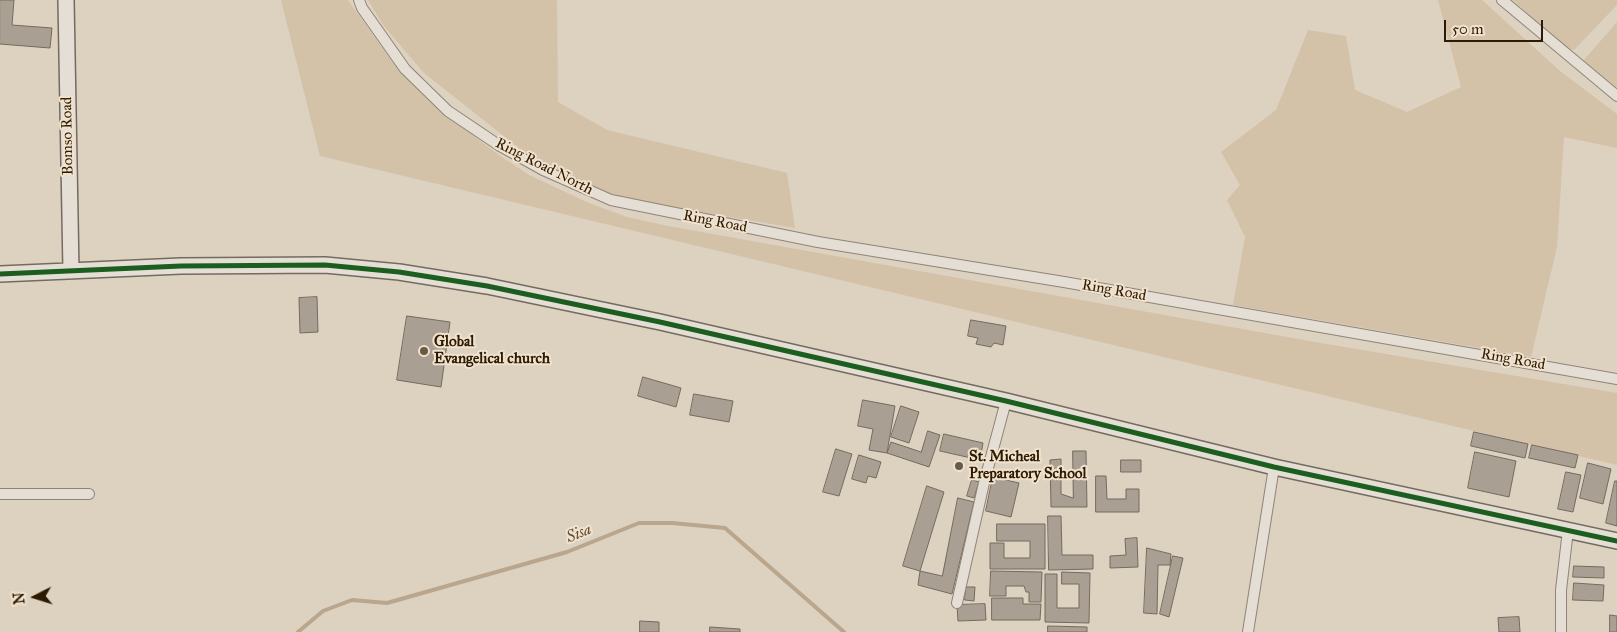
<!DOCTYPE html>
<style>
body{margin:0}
#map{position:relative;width:1617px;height:632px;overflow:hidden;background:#ddd1c0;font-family:"IM FELL Great Primer",serif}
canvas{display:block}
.north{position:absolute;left:10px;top:572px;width:50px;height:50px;-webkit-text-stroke:4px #f1e2ce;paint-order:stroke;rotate:265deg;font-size:14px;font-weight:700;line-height:20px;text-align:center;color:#2c1a02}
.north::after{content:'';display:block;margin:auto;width:18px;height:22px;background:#2c1a02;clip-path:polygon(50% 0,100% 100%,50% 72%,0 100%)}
.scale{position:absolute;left:1444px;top:20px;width:99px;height:22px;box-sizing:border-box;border:2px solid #2c1a02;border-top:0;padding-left:6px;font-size:15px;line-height:18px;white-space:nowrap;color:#2c1a02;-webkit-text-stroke:4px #f1e2ce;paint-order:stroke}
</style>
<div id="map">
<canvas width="1617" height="632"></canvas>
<div class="north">N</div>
<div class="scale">50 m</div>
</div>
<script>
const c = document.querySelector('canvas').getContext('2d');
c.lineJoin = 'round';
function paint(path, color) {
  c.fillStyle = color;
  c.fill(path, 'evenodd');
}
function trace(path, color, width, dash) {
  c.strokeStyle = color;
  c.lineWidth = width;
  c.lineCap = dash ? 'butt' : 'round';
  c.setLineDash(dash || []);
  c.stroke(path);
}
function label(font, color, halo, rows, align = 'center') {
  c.font = font + ' "IM FELL Great Primer",serif';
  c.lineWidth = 4;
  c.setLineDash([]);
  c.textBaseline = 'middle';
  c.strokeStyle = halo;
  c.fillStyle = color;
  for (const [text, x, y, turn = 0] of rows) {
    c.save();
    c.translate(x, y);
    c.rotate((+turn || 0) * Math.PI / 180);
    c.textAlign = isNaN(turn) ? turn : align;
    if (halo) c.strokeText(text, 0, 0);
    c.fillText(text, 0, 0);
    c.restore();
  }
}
paint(new Path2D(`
 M281,0H348L393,63L434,105L496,153L529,175L589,203L627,217L668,226L1315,342L1617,393V465L320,156Z
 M368,0H557L558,102L607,130L787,173L795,228L629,200L581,183L533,159L424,73L383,25Z
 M1438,0H1482L1560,71L1617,114V148L1564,137L1557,247L1531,357L1233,305L1245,237L1227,200L1240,185L1221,152L1276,110L1308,30L1346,36L1355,90L1407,112L1461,87Z
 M1513,0H1617V5L1574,50L1565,48Z
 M1617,22V88L1583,61Z`), '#d3c1a8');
trace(new Path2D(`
 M298,632L323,611L352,600L387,603L567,552L639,523H672L725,528L844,632`), '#b9a68d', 4);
const building = new Path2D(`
 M0,0H14L12,25L52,28L50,48L0,44Z
 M317,297L318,332L300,333L299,298Z
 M407,316L450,322L441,387L397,380Z
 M971,320L1006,326L1003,345L994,343L991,347L976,344L978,338L968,336Z
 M643,377L681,388L676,407L638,396Z
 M694,394L733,401L729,422L690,415Z
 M863,400L895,406L887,453L869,450L873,429L858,426Z
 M901,406L919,412L909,443L891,437Z
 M928,431L940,435L929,467L887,453L891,442L921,452Z
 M1474,432L1528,444L1525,458L1471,446Z
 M944,434L983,443L980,460L940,451Z
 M1532,445L1578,455L1575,468L1529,458Z
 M836,449L852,454L839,496L823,492Z
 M1073,451H1086L1087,507H1051L1050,460L1061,459V494L1073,498Z
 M1475,452L1516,461L1509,497L1468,488Z
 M859,455L881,462L876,478L868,476L866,483L852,479Z
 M1121,460H1141V472H1121Z
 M1588,463L1611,469L1603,504L1580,498Z
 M1566,472L1581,475L1573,512L1558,509Z
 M1096,476H1106L1107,499H1126V489H1139V512H1096Z
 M993,477L1019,483L1011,517L986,511Z
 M972,480L979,482L974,498L967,496Z
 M1615,481H1617V526L1606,523Z
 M927,486L944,492L920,571L903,566Z
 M958,498L974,502L952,594L918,585L920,571L942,576Z
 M1048,516H1061L1062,555H1093V569L1049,570Z
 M997,524H1045V569H990V543H1004V558H1030V541H997Z
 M1137,538L1138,567L1110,568V556L1126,555L1125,539Z
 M1147,548L1171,554L1170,565H1158L1157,614L1144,613Z
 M1173,556L1183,558L1169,617L1160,614Z
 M1574,566L1604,567V578L1573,577Z
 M991,571L1042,572L1041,602H1029V592H1026L1024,586H1006V596H990Z
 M1062,572L1090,573L1089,623L1045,622V574H1057V608H1079V584H1062Z
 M1574,583L1604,585L1603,601L1573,600Z
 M966,587H975L974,601L965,600Z
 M992,598H1023V604H1041L1040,620H992Z
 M985,604L986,620L958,621L957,605Z
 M1610,615L1617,616V632H1610Z
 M1519,617L1520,632H1499L1498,618Z
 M640,621L659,622V632H640Z
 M1048,626L1087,627V632H1048Z
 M710,627L740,629V632H710Z`);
paint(building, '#a9a093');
trace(building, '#746b5f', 1);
const street = new Path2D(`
 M359,0L362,8L405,69L448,111L500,146L543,170L611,200L818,242L1064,282L1617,379
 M1502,0L1617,96
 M0,494H89
 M957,603L984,483L1006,401
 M1248,632L1274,467
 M1561,632V590L1568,530`);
const secondary = new Path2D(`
 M66,0L71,271
 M0,274L181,266L325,265L399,272L487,286L660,322L1006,401L1274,467L1617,541`);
trace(street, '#8e8578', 12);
trace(secondary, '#746b5f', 18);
trace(street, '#e5ded5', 10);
trace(secondary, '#e5ded5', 15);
trace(new Path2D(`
 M0,274L181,266L325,265L399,272L487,286L660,322L1006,401L1274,467L1617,541`), '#1b5e20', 5);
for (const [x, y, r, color] of [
 [424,351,5,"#6a5a44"],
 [959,466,5,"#6a5a44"]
]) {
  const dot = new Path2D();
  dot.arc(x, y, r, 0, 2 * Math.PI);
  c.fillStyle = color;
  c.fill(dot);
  trace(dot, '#f1e2ce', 2);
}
label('15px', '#2c1a02', '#f1e2ce', [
 ["Bomso Road",68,136,-91],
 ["Ring Road North",544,167,27],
 ["Ring Road",715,222,11],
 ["Ring Road",1114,291,10],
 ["Ring Road",1513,360,10]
]);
label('bold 15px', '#2c1a02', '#f1e2ce', [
 ["Global",434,342],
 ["Evangelical church",434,359],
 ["St. Micheal",969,457],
 ["Preparatory School",969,474]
], 'left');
label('italic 16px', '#5e4b31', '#f1e2ce', [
 ["Sisa",579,534,-22]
]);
</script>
